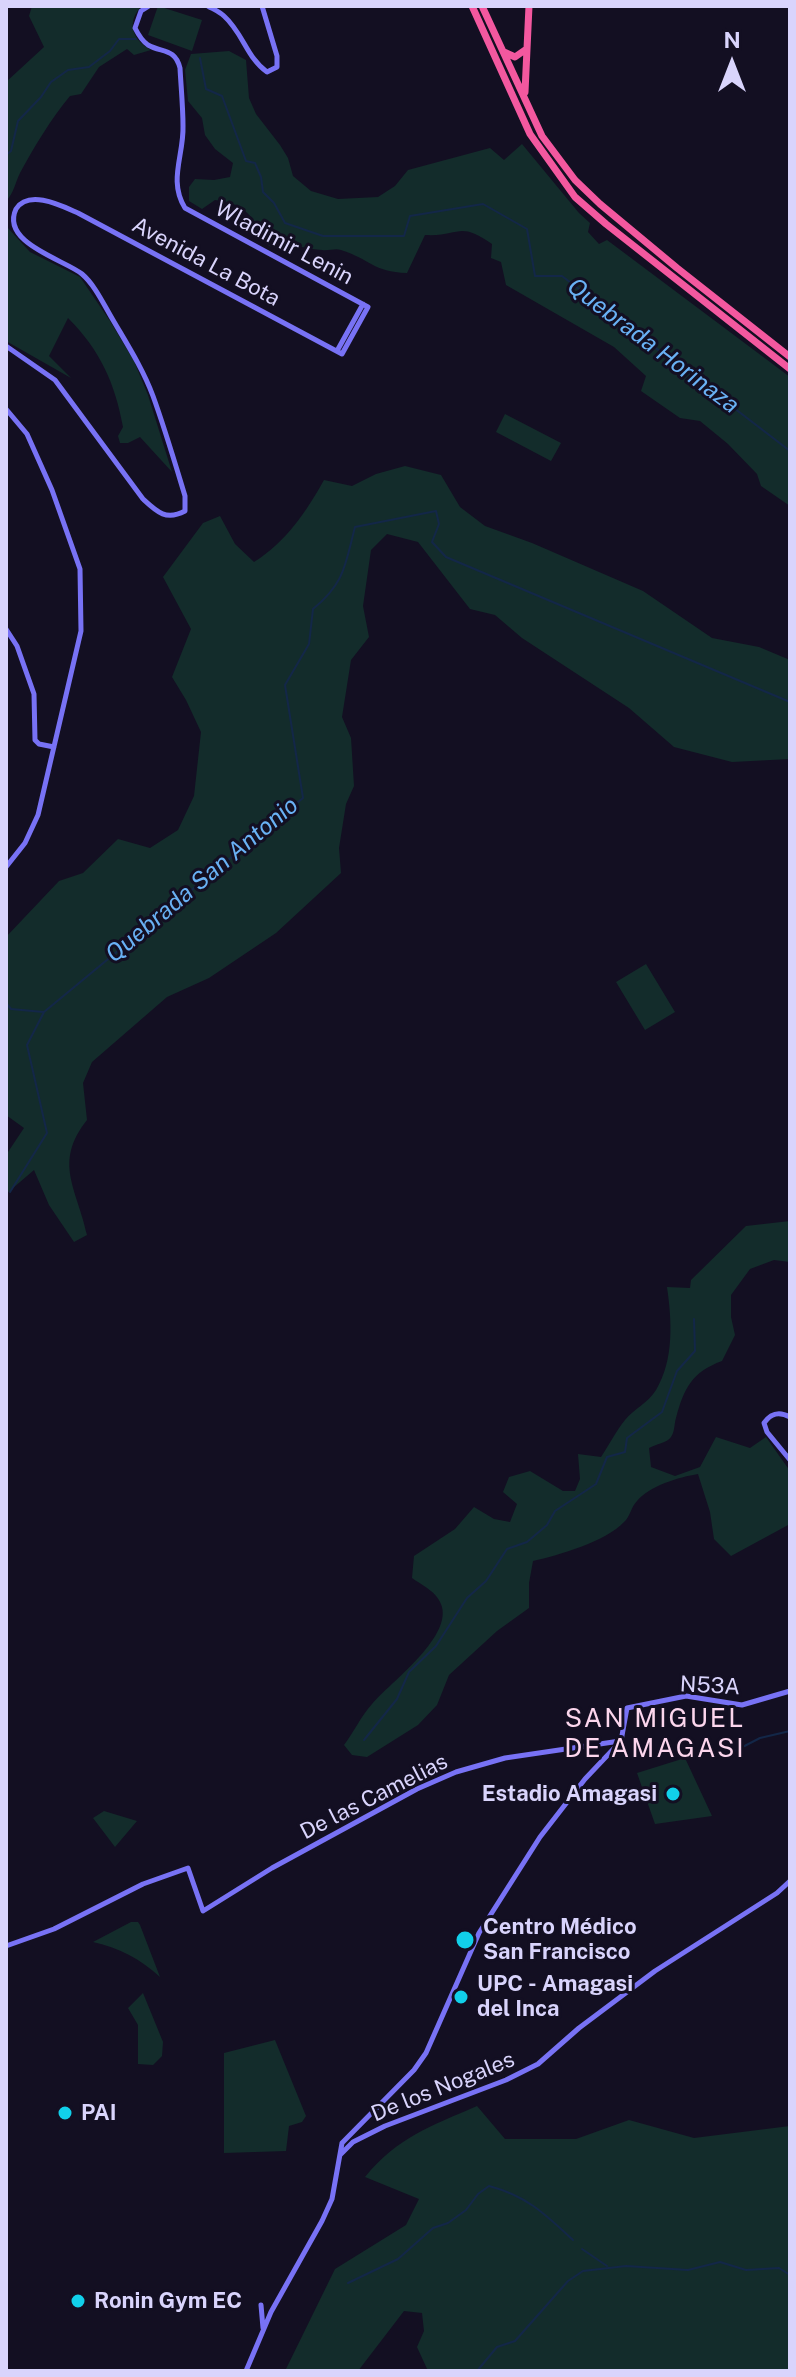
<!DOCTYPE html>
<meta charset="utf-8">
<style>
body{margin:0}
#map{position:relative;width:796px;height:2377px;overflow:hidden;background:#130f22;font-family:"Public Sans",sans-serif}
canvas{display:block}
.frame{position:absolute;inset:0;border:8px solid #d9d4fc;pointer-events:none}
.north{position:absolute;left:692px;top:24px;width:80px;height:80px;-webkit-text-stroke:6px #130f22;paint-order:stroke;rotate:0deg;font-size:22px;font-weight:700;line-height:32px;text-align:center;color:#d9d4fc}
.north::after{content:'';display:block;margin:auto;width:28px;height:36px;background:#d9d4fc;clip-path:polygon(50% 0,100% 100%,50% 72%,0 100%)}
</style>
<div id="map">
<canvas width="796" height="2377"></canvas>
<div class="frame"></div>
<div class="north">N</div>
</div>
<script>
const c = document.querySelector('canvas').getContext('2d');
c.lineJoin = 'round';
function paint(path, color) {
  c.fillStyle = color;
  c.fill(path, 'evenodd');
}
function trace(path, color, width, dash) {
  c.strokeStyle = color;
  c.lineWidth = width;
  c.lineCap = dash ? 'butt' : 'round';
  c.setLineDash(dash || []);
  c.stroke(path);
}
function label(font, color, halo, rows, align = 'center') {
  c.font = font + ' "Public Sans",sans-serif';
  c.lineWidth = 6;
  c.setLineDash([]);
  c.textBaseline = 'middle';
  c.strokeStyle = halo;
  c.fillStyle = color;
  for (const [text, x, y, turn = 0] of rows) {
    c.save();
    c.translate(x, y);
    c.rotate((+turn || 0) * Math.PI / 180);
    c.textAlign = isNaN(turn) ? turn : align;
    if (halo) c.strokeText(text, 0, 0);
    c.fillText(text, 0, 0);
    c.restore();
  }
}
paint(new Path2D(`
 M32,6H142C126,21 132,40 151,50L134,55L127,49L99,67L81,94L70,96C51,119 34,147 20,173C15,183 14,193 6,201V82L44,47L29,16Z
 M158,6L202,20L192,51L148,35Z
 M229,51L246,60L249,98L256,114L280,145L288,158L293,176L311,191L338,199L378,197L395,186L408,170L490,148L504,160L522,144L579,213L590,223L588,232L599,244L607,240L790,377V506L761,486L757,474L728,444L700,421L680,418L641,391L646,376L614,347L506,285L501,262L491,258L492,244C458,220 460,237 425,235L407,273C373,272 370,259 341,250C335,248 329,251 322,250C305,249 289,242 271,247L249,234L252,218C241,205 232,202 215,200L202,209L189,201V187L195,179L214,180L230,177L233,163L215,149L205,135L202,118L188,101L185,70L191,54Z
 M6,212L8,228L30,252L80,277L110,321L134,361L148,395L172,472L140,437L128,443H120L118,436L123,427C115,383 100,350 68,318L49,356L71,378L6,341Z
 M505,414L561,443L551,461L496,432Z
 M405,466L441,475L460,507L485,526L532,543L643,591L712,638L759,647L790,660V759L732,762L674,747L629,708L522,638L495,615L470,609L418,542L387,534L371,550L363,606L369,637L351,660L342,717L351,738L354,786L346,804L339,848L341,873L276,933L209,978L167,997L92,1062L83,1083L87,1120C53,1163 77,1188 87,1235L74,1242L49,1205L34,1170L6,1194V1155L24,1128L6,1115V937L59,881L83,873L118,839L150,848L178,830L194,796L201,732L186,700L172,677L191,629L163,577L203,523L220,516L235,544L254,562C286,542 306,512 324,480L352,486L376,474Z
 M646,964L675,1012L645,1030L616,982Z
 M790,1221V1262L774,1260L750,1269L731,1295V1317L735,1335L722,1361C692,1372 684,1388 676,1418C674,1424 675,1431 671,1437C667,1443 656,1444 649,1448L651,1467L675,1476L700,1467L716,1437L750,1448L766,1437L790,1471V1524L731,1556L714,1539L710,1512L698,1474C679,1477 649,1486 637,1501C631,1507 630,1517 624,1522C605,1542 559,1555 533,1561L529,1583V1608L497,1631L449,1675L437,1705L418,1725L367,1757L352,1755L344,1745C354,1732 361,1716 372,1704C391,1682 450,1639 442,1607C438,1592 423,1586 412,1578L414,1556L455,1529L474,1507L494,1519L510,1522L517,1504L503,1492L509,1477L530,1471L563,1491H575L580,1479L578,1454L601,1457C609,1445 616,1431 625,1420C634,1409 648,1403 656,1390C674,1360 672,1321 667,1287L690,1288L691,1280L746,1226Z
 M685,1758L712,1816L655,1824L637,1773Z
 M104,1811L137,1821L115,1847L93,1818Z
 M131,1922H138L140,1925L160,1977C140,1959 120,1948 93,1942Z
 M143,1993L163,2042L162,2056L153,2065L138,2064V2025L128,2008Z
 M275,2040L306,2116L302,2122L289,2126L286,2151L224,2153V2053Z
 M477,2106L505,2139H576L629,2120L694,2138L790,2126V2371H428L417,2347L424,2331L422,2313L404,2311L358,2371H285L335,2269L406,2225L419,2199L365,2177C398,2137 431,2126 477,2106Z`), '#132c2b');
trace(new Path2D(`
 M200,58L206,89L222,96L246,161L255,163L261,177L263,192L274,203L285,223L323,236H404L410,216L483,204L527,229L535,276H562L790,451
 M6,155L11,151L18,121L41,97L51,82L68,70L89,67L110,51L119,39H136
 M6,1003L11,1009L43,1012
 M10,1192L47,1133L27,1045L44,1012L303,798L285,685L309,644L313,609C345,583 345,565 355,527L436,511L439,524L432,542L446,557L790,702
 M364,1740L397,1699L409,1672L436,1646L467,1598L486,1581L507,1549L527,1542L547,1525L555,1511L596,1484L607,1457L625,1452L627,1438L662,1412L677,1371L695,1351L694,1319
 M729,1754L760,1738L790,1731
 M582,2249L607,2266
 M348,2283L398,2259L433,2228L448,2223L466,2210L478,2194L489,2186C527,2196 545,2214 573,2240
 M477,2371L497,2347L515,2341L568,2281L583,2271L626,2266L688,2270L720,2262L746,2270L779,2268L790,2275`), '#132748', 2);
trace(new Path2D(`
 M208,6C213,9 220,12 224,16C243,33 247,58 267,72L277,67V56L262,6
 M6,346L55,380L143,499C157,512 166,521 185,511V496C175,463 165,429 153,396C143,369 127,344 113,320C104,305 95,285 82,274C65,260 0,243 16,209C29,189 62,206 78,213L342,354L368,307L185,208C168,181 184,155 183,126C183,107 181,87 180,68C175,48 162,53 148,45C142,41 138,34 135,28L141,11L149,6
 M337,351L363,304
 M6,409L27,434L52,490L80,569L81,631L38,815L25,843L6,867
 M6,629L17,646L34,694L35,740L39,744L54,747
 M790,1417C779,1411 771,1413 764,1423L767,1432L790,1460
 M6,1946L54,1929L143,1884L188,1868L203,1911L272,1868L417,1789L456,1772L505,1758L620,1741
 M340,2155L353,2142L385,2126L506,2080L538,2064L579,2028L655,1971L777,1893L790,1881
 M261,2305L263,2328
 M246,2371L271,2312L322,2221L332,2199L342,2143L414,2070L426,2053L479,1933L540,1837L585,1779L621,1741L627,1708L686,1696L742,1705L790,1691`), '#7872f5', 5);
trace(new Path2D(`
 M472,6L530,134L575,197L606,224L790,369
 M482,6L542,136L575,180L600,204L677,268L790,357
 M504,52L515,57L525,50
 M525,92L529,6`), '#f3589f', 7);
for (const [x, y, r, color] of [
 [673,1794,8,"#11d0ea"],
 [465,1940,10,"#11d0ea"],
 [461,1997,8,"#11d0ea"],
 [65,2113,8,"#11d0ea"],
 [78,2301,8,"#11d0ea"]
]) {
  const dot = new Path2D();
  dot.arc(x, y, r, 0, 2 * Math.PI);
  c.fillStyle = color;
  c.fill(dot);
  trace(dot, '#130f22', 3);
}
label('22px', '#d9d4fc', '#130f22', [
 ["Wladimir Lenin",284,243,28],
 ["Avenida La Bota",206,262,28],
 ["N53A",710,1686,3],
 ["De las Camelias",374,1797,-27],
 ["De los Nogales",443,2087,-22]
]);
label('bold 22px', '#d9d4fc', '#130f22', [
 ["Estadio Amagasi",657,1794,"right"],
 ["Centro Médico",483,1927],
 ["San Francisco",483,1952],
 ["UPC - Amagasi",477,1984],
 ["del Inca",477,2009],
 ["PAI",81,2113],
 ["Ronin Gym EC",94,2301]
], 'left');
label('italic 24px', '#69b1f4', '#130f22', [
 ["Quebrada Horinaza",653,346,37],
 ["Quebrada San Antonio",202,880,-40]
]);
c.letterSpacing = '2px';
label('26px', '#fcd6ed', '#130f22', [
 ["SAN MIGUEL",655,1719],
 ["DE AMAGASI",655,1749]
]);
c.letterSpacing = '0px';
</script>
